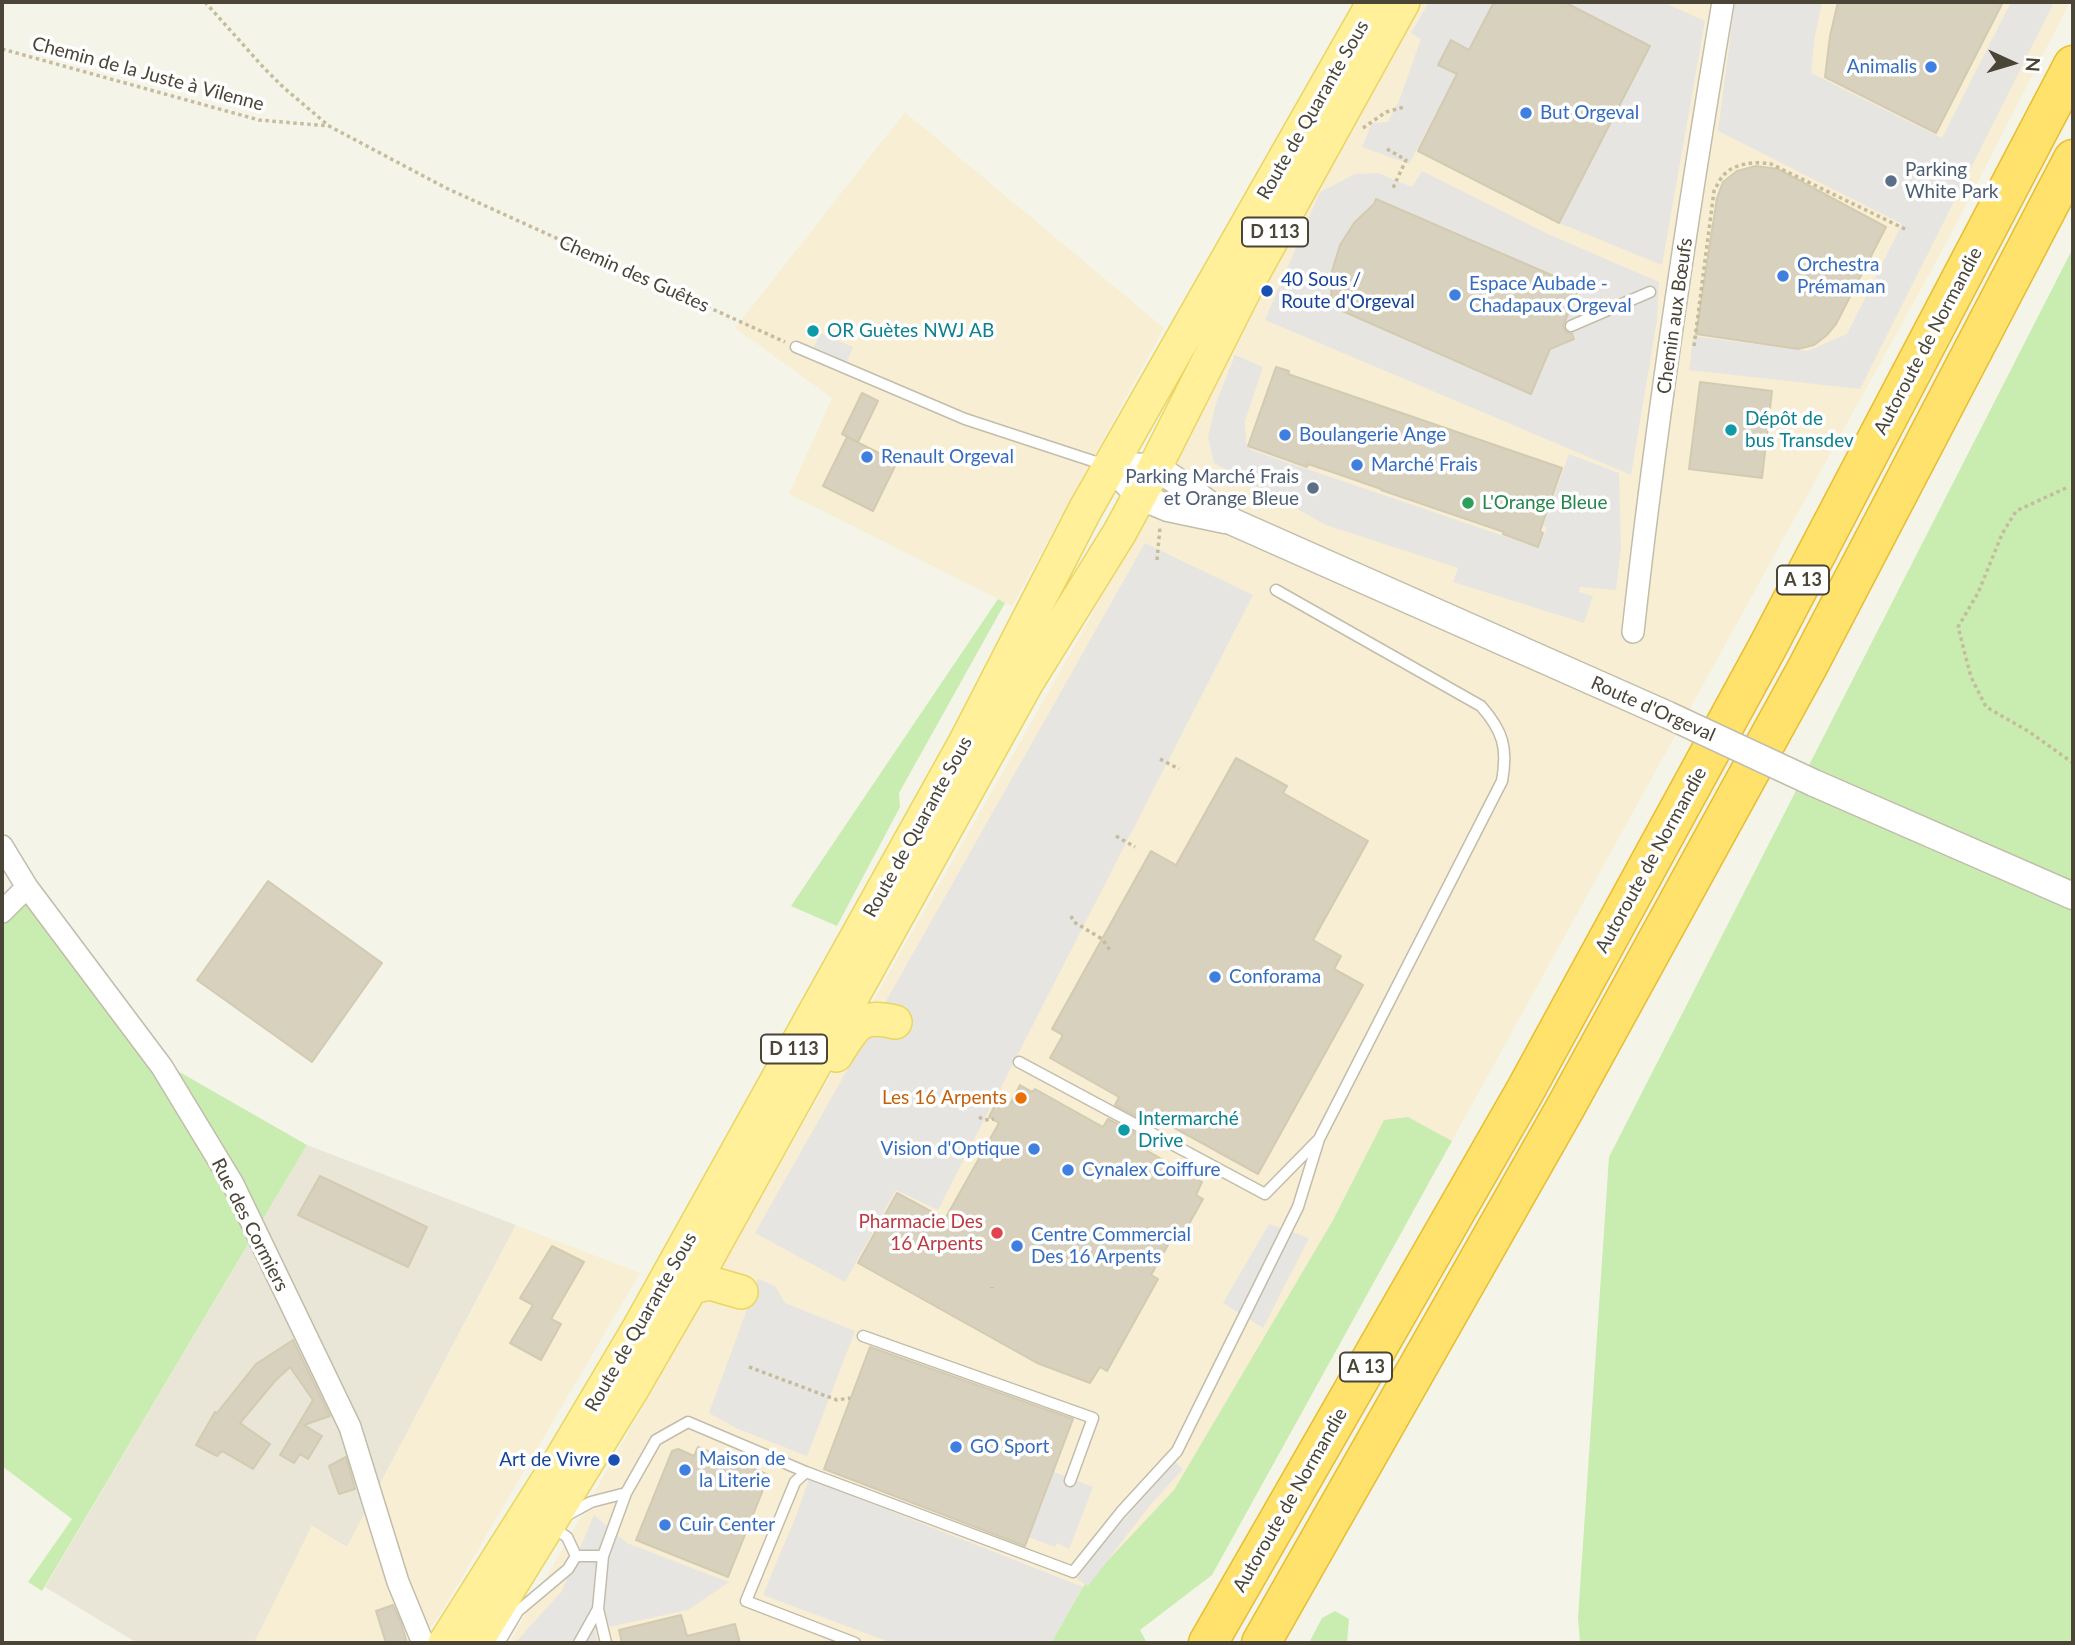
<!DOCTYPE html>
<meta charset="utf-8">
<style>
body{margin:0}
#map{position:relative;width:2075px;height:1645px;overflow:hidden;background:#f5f4e9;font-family:Lato,sans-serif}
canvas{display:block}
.frame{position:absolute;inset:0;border:4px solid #4a4537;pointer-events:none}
.north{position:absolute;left:1977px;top:28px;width:70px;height:70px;-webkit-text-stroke:5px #fff;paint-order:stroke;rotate:94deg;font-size:19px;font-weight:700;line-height:28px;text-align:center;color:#4a4537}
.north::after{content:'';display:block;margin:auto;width:24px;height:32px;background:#4a4537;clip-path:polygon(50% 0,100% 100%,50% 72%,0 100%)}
</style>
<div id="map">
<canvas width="2075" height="1645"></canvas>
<div class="frame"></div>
<div class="north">N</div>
</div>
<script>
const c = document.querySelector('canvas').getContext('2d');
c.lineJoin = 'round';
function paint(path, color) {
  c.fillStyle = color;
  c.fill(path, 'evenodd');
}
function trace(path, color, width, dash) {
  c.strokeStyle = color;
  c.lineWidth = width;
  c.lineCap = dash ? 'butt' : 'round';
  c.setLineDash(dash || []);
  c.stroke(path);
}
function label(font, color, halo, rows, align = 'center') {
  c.font = font + ' Lato,sans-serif';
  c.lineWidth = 7;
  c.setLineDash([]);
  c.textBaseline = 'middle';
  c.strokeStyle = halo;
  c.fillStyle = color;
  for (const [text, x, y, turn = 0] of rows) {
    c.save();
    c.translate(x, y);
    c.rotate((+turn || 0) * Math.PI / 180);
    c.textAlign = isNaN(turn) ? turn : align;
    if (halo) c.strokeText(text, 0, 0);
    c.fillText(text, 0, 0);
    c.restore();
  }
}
paint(new Path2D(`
 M307,1145L516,1225L347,1547L312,1526L254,1643H137L45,1587Z`), '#eae6d7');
paint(new Path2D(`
 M1418,2H2070L1949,238L1452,1141L1233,1530L1115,1643H509L1089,620Z
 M905,112L1164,328L1012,606L789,494L832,398L735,328Z
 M516,1225L640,1273L445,1606L420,1643H254L312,1526L347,1547Z`), '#f8eed4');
paint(new Path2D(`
 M2073,248V1643H1580L1578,1618L1609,1157Z
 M998,599L1005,603L899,793L900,807L837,926L791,906Z
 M28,876L176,1070L307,1145L42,1591L28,1582L72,1519L2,1466V900Z
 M1408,1117L1452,1141L1212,1575L1140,1630L1147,1643H1051L1083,1587L1174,1490L1332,1222L1384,1120Z
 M1335,1611L1349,1619L1347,1643H1309L1322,1618Z`), '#c9ecb0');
paint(new Path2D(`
 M1429,2H1494L1469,50L1450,40L1438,65L1457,74L1409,164L1362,147L1372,123L1388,122L1399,101L1421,39L1411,33Z
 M1564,2H1663L1705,21L1662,265L1559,223L1649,46Z
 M1735,2H1822L1815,36L1811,73L1942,138L2011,2H2054L1860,389L1689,370L1693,336L1807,351L1847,334L1902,224L1718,131Z
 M1422,171L1548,234L1659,282L1657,320L1631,475L1265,320L1320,192L1355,174L1378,173L1412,187ZM1376,199L1579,287L1565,319L1574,339L1550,349L1532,393L1330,306Z
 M820,333L853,347L847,362L814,347Z
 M1235,355L1263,367L1245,421L1246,443L1251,450L1539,548L1547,527L1543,526L1569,454L1619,473L1621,548L1616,590L1580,587L1579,592L1593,596L1584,623L1453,582L1458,568L1326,525L1214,463L1208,437L1216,403Z
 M1145,543L1253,595L938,1210L896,1190L845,1282L755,1233Z
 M1269,1224L1309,1238L1263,1328L1223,1303Z
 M758,1279L775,1286L785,1303L855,1331L807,1456L738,1429L709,1413Z
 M1175,1462L1183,1469L1150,1505L1088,1586L1077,1579L1097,1550Z
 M1052,1471L1093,1487L1069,1549L1057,1543L1055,1547L1026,1536Z
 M809,1479L1083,1587L1051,1643H892L763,1595L796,1516Z
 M594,1515L627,1543L729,1582L688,1610L595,1630L598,1643H515L562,1591Z`), '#e7e5e1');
const building = new Path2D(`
 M1494,2H1564L1650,46L1559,223L1418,151L1457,74L1438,65L1451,40L1469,50Z
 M1838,2H2003L1936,133L1825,77L1830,36Z
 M1756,166L1778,169L1886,227L1836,324L1826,336L1814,345L1798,349L1696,334L1717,198L1723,182L1737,171Z
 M1376,199L1579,287L1563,326L1566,332L1572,334L1574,339L1550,349L1531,394L1331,306L1332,271L1340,245L1354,223L1374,204Z
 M1276,367L1289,371L1288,374L1562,468L1540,531L1543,533L1538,547L1503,534L1504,532L1381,490V489L1335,473L1308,464L1307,467L1248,446Z
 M1700,382L1772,391L1762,478L1689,469Z
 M862,393L878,401L858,442L842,434Z
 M847,437L897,462L873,511L823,486Z
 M1236,758L1287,786L1283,793L1368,841L1313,940L1341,956L1334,969L1363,985L1258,1174L1153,1116L1149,1123L1115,1105L1119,1097L1050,1058L1063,1035L1052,1029L1151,851L1176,865Z
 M268,881L382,963L312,1062L197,980Z
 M1020,1085L1032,1092L1035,1089L1103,1127L1108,1119L1142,1137L1137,1145L1202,1182L1196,1195L1203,1199L1184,1233L1177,1229L1151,1275L1158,1279L1107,1371L1100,1367L1090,1383L1037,1363L858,1263L897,1193L945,1219L999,1123L989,1117L994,1107L1000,1097L1011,1103Z
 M320,1176L427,1227L408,1267L298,1215Z
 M552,1246L584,1262L551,1319L561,1324L541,1360L510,1343L533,1305L520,1298Z
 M293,1340L330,1416L304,1425L322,1436L308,1459L300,1454L294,1463L280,1455L313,1400L290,1367L275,1381L240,1423L270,1444L253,1469L222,1451L217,1456L196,1445L215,1412L217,1413L256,1364Z
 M870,1347L1073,1419L1025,1546L824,1469Z
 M698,1447L769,1475L728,1577L636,1540L672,1451L678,1449L694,1456Z
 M346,1457L355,1489L339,1494L329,1466Z
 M393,1605L401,1623L407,1643H386L376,1611Z
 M681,1615L687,1636L735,1624L740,1643H622L619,1630Z`);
paint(building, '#d8d1be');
trace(building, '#d3cbb1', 2);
const service = new Path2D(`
 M1571,326L1650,292
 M796,347L965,419L1105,465
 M1019,1062L1265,1194L1319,1139L1502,781C1508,748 1503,731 1481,706L1276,590
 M863,1336L1093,1418L1070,1481
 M806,1472L795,1482L746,1601L855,1643
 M567,1515L591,1502L626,1493
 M576,1556H603
 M598,1609L606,1643
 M499,1643L518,1611L568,1569L576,1556L567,1537L551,1526
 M579,1643L598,1609L603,1556L626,1493L656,1440L688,1422L806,1472L1073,1572L1121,1512L1177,1451L1298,1207L1319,1139`);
const minor = new Path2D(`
 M1633,632C1656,421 1688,211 1723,2
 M2,846L27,887L162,1067L233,1184L350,1427L398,1582L423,1643
 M2,912L27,887`);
const tertiary = new Path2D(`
 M1111,466L1155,467L1183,485L1233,522L1668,715
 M1126,482L1139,496L1168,508L1225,520
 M1814,783L2073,896`);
const primary = new Path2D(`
 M836,1055C854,1026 859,1013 895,1022
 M691,1287L710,1283L741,1292
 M445,1643L562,1458L638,1330L965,743L1085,510L1374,2
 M475,1643L632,1389L691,1287L1027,682L1120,532L1155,467L1252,275L1403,2`);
const motorway = new Path2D(`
 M1208,1643L1525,1091L1767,648L2073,65
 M1261,1643L1564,1110L1807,668L2073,159`);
trace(service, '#c2bdab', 13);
trace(minor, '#c2bdab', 24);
trace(tertiary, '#c2bdab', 29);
trace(primary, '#ebd562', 36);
trace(motorway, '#e7bd32', 41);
trace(new Path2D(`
 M205,2L264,68L284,88L329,126L446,188L785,342
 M2,49L259,120L329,126
 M1363,128L1386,112L1404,107
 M1387,149L1406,160L1393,188
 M1694,346L1714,191C1717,186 1719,180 1723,176C1733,163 1756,161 1771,164L1907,230
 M2066,488L2016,511L2002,534L1978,593L1958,627L1971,677L1986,707L2028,731L2073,763
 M1157,560L1160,527
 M1160,759L1179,769
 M1116,836L1135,847
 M1071,916L1074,922L1102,939L1110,950
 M979,1117L984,1120L994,1119
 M992,1288V1287
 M749,1367L837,1400L850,1398`), '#c4bc9c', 3.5, [3.5, 3.5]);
trace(service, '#fff', 10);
trace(minor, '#fff', 21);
trace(tertiary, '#fff', 26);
trace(primary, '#fff099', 33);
trace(motorway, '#ffe26b', 38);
const tertiaryBridge = new Path2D(`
 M1668,715L1814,783`);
trace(tertiaryBridge, '#c2bdab', 29, []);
trace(tertiaryBridge, '#fff', 26);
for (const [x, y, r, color] of [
 [1931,67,7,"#3f7fe0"],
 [1526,113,7,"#3f7fe0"],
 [1891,181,7,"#5c6f8a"],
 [1783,276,7,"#3f7fe0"],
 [1267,291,7,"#1a4fb4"],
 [1455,295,7,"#3f7fe0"],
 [813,331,7,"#0f9aa8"],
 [1731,430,7,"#0f9aa8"],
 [1285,435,7,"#3f7fe0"],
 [867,457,7,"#3f7fe0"],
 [1357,465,7,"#3f7fe0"],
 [1313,488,7,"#5c6f8a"],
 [1468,503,7,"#2e9e5b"],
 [1215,977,7,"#3f7fe0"],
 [1021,1098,7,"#e8710a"],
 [1124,1130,7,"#0f9aa8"],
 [1034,1149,7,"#3f7fe0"],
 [1068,1170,7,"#3f7fe0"],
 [997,1233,7,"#e0444e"],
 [1017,1246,7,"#3f7fe0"],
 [956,1447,7,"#3f7fe0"],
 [614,1460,7,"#1a4fb4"],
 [685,1470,7,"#3f7fe0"],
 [665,1525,7,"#3f7fe0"]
]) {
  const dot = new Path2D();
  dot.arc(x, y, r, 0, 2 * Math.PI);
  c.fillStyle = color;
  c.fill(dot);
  trace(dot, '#fff', 2.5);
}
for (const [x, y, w] of [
 [1275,232,66],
 [1803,580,52],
 [794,1049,66],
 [1366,1367,52]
]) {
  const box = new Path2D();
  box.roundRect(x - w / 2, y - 14.5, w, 29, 5);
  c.fillStyle = '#fff';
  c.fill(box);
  trace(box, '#4a4537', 2);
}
label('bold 18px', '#4a4537', null, [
 ["D 113",1275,232],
 ["A 13",1803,580],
 ["D 113",794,1049],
 ["A 13",1366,1367]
]);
label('19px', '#366cbe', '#fff', [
 ["Animalis",1917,67,"right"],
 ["But Orgeval",1540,113],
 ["Orchestra",1797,265],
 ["Prémaman",1797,287],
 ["Espace Aubade -",1469,284],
 ["Chadapaux Orgeval",1469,306],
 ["Boulangerie Ange",1299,435],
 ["Renault Orgeval",881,457],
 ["Marché Frais",1371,465],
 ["Conforama",1229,977],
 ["Vision d'Optique",1020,1149,"right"],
 ["Cynalex Coiffure",1082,1170],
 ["Centre Commercial",1031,1235],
 ["Des 16 Arpents",1031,1257],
 ["GO Sport",970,1447],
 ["Maison de",699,1459],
 ["la Literie",699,1481],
 ["Cuir Center",679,1525]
], 'left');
label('19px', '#4a4537', '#fff', [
 ["Chemin de la Juste à Vilenne",148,74,15],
 ["Route de Quarante Sous",1313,110,-60],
 ["Chemin des Guêtes",634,274,24],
 ["Chemin aux Bœufs",1675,316,-82],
 ["Autoroute de Normandie",1928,341,-62],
 ["Route d'Orgeval",1653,709,24],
 ["Route de Quarante Sous",918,827,-61],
 ["Autoroute de Normandie",1651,860,-61],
 ["Rue des Cormiers",250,1225,63],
 ["Route de Quarante Sous",641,1322,-60],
 ["Autoroute de Normandie",1290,1500,-60]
]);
label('19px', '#4e5e75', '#fff', [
 ["Parking",1905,170],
 ["White Park",1905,192],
 ["Parking Marché Frais",1299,477,"right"],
 ["et Orange Bleue",1299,499,"right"]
], 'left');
label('19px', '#164399', '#fff', [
 ["40 Sous /",1281,280],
 ["Route d'Orgeval",1281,302],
 ["Art de Vivre",600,1460,"right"]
], 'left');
label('19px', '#0d838f', '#fff', [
 ["OR Guètes NWJ AB",827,331],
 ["Dépôt de",1745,419],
 ["bus Transdev",1745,441],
 ["Intermarché",1138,1119],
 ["Drive",1138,1141]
], 'left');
label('19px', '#27864d', '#fff', [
 ["L'Orange Bleue",1482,503]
], 'left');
label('19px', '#c56008', '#fff', [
 ["Les 16 Arpents",1007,1098]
], 'right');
label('19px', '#be3a42', '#fff', [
 ["Pharmacie Des",983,1222],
 ["16 Arpents",983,1244]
], 'right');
</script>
